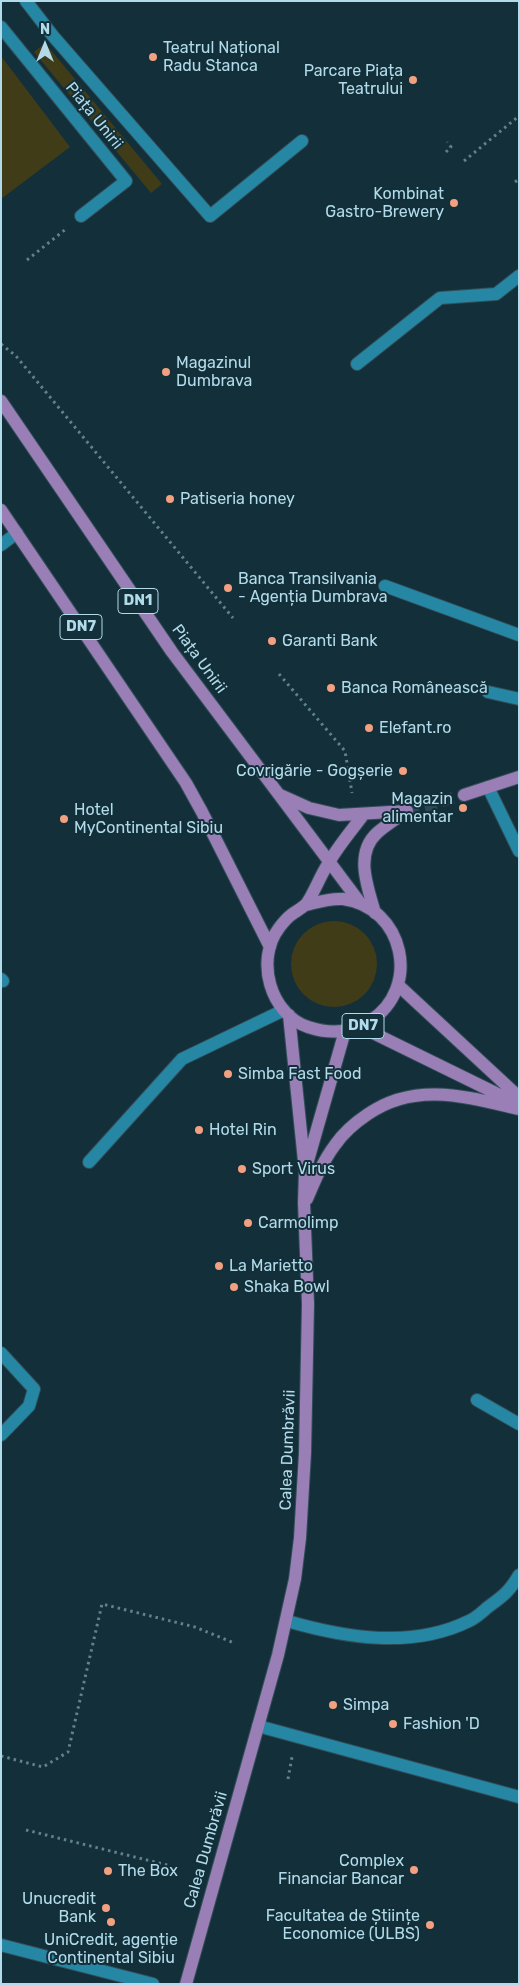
<!DOCTYPE html>
<meta charset="utf-8">
<style>
body{margin:0}
#map{position:relative;width:520px;height:1985px;overflow:hidden;background:#132f39;font-family:Rubik,sans-serif}
canvas{display:block}
.frame{position:absolute;inset:0;border:2px solid #b1dbea;pointer-events:none}
.north{position:absolute;left:20px;top:20px;width:50px;height:50px;-webkit-text-stroke:4px #132f39;paint-order:stroke;rotate:0deg;font-size:14px;font-weight:700;line-height:20px;text-align:center;color:#b1dbea}
.north::after{content:'';display:block;margin:auto;width:18px;height:22px;background:#b1dbea;clip-path:polygon(50% 0,100% 100%,50% 72%,0 100%)}
</style>
<div id="map">
<canvas width="520" height="1985"></canvas>
<div class="frame"></div>
<div class="north">N</div>
</div>
<script>
const c = document.querySelector('canvas').getContext('2d');
c.lineJoin = 'round';
function paint(path, color) {
  c.fillStyle = color;
  c.fill(path, 'evenodd');
}
function trace(path, color, width, dash) {
  c.strokeStyle = color;
  c.lineWidth = width;
  c.lineCap = dash ? 'butt' : 'round';
  c.setLineDash(dash || []);
  c.stroke(path);
}
function label(font, color, halo, rows, align = 'center') {
  c.font = font + ' Rubik,sans-serif';
  c.lineWidth = 4;
  c.setLineDash([]);
  c.textBaseline = 'middle';
  c.strokeStyle = halo;
  c.fillStyle = color;
  for (const [text, x, y, turn = 0] of rows) {
    c.save();
    c.translate(x, y);
    c.rotate((+turn || 0) * Math.PI / 180);
    c.textAlign = isNaN(turn) ? turn : align;
    if (halo) c.strokeText(text, 0, 0);
    c.fillText(text, 0, 0);
    c.restore();
  }
}
paint(new Path2D(`
 M45,43L162,184L151,193L34,52Z
 M1,56L70,147L1,199Z
 M291 964a43 43 0 1 1 86 0a43 43 0 1 1-86 0Z`), '#413c18');
trace(new Path2D(`
 M407,811L464,795`), '#2b4954', 12, [12, 6]);
const minor = new Path2D(`
 M26,1L53,36L210,216L302,141
 M1,27L126,181L81,216
 M357,364L440,298L496,294L519,276
 M1,545L17,533
 M385,586L519,635
 M488,692L519,699
 M488,787L519,851
 M1,979L3,981
 M89,1162L182,1059L284,1010
 M1,1353L34,1389L29,1406L1,1435
 M477,1400L519,1424
 M287,1621C346,1638 412,1649 469,1621C476,1618 482,1612 488,1607C503,1596 509,1592 519,1575
 M258,1726L519,1797
 M1,1945L153,1984`);
const major = new Path2D(`
 M1,401L172,652L361,904
 M1,510L186,783L202,812L270,947
 M280,795L309,808L339,815L407,811
 M464,795L519,777
 M306,905C318,902 330,898 343,899C404,907 422,988 370,1021C351,1033 329,1034 308,1027C270,1014 255,960 279,928C282,924 287,918 291,915C296,911 303,908 307,903C315,891 320,876 328,864C338,846 352,830 364,814
 M375,913C368,888 354,854 377,833C386,825 396,819 406,812
 M398,985L519,1097
 M361,1027L516,1103
 M307,1164L345,1031
 M307,1199C315,1180 323,1161 335,1145C344,1132 356,1122 368,1114C416,1081 467,1097 519,1109
 M186,1984L278,1655L295,1579L300,1538L305,1453L308,1304L304,1203L305,1171L289,1015`);
trace(minor, '#324e59', 14);
trace(major, '#324e59', 14);
trace(new Path2D(`
 M446,152L451,147L447,142
 M464,161L519,116
 M515,182L519,179
 M27,260L66,229
 M1,344L16,356L233,618
 M279,674L345,751L352,793
 M1,1756L43,1767L68,1752L102,1604L195,1627L234,1643
 M288,1779L292,1757
 M26,1830L171,1866`), '#60828f', 3, [2.5, 4]);
trace(minor, '#2587a4', 12);
trace(major, '#997fb5', 12);
for (const [x, y, r, color] of [
 [153,57,5,"#f2a07f"],
 [413,80,5,"#f2a07f"],
 [454,203,5,"#f2a07f"],
 [166,372,5,"#f2a07f"],
 [170,499,5,"#f2a07f"],
 [228,588,5,"#f2a07f"],
 [272,641,5,"#f2a07f"],
 [331,688,5,"#f2a07f"],
 [369,728,5,"#f2a07f"],
 [403,771,5,"#f2a07f"],
 [463,808,5,"#f2a07f"],
 [64,819,5,"#f2a07f"],
 [228,1074,5,"#f2a07f"],
 [199,1130,5,"#f2a07f"],
 [242,1169,5,"#f2a07f"],
 [248,1223,5,"#f2a07f"],
 [219,1266,5,"#f2a07f"],
 [234,1287,5,"#f2a07f"],
 [333,1705,5,"#f2a07f"],
 [393,1724,5,"#f2a07f"],
 [414,1870,5,"#f2a07f"],
 [108,1871,5,"#f2a07f"],
 [106,1908,5,"#f2a07f"],
 [111,1922,5,"#f2a07f"],
 [430,1925,5,"#f2a07f"]
]) {
  const dot = new Path2D();
  dot.arc(x, y, r, 0, 2 * Math.PI);
  c.fillStyle = color;
  c.fill(dot);
  trace(dot, '#132f39', 2);
}
for (const [x, y, w] of [
 [138,601,40],
 [81,627,42],
 [363,1026,42]
]) {
  const box = new Path2D();
  box.roundRect(x - w / 2, y - 12.5, w, 25, 4);
  c.fillStyle = '#132f39';
  c.fill(box);
  trace(box, '#b1dbea', 1);
}
label('bold 15px', '#b1dbea', null, [
 ["DN1",138,601],
 ["DN7",81,627],
 ["DN7",363,1026]
]);
label('16px', '#b1dbea', '#132f39', [
 ["Teatrul Național",163,48],
 ["Radu Stanca",163,66],
 ["Parcare Piața",403,71,"right"],
 ["Teatrului",403,89,"right"],
 ["Kombinat",444,194,"right"],
 ["Gastro-Brewery",444,212,"right"],
 ["Magazinul",176,363],
 ["Dumbrava",176,381],
 ["Patiseria honey",180,499],
 ["Banca Transilvania",238,579],
 ["- Agenția Dumbrava",238,597],
 ["Garanti Bank",282,641],
 ["Banca Românească",341,688],
 ["Elefant.ro",379,728],
 ["Covrigărie - Gogșerie",393,771,"right"],
 ["Magazin",453,799,"right"],
 ["alimentar",453,817,"right"],
 ["Hotel",74,810],
 ["MyContinental Sibiu",74,828],
 ["Simba Fast Food",238,1074],
 ["Hotel Rin",209,1130],
 ["Sport Virus",252,1169],
 ["Carmolimp",258,1223],
 ["La Marietto",229,1266],
 ["Shaka Bowl",244,1287],
 ["Simpa",343,1705],
 ["Fashion 'D",403,1724],
 ["Complex",404,1861,"right"],
 ["Financiar Bancar",404,1879,"right"],
 ["The Box",118,1871],
 ["Unucredit",96,1899,"right"],
 ["Bank",96,1917,"right"],
 ["Facultatea de Științe",420,1916,"right"],
 ["Economice (ULBS)",420,1934,"right"],
 ["UniCredit, agenție",111,1940,"center"],
 ["Continental Sibiu",111,1958,"center"]
], 'left');
label('16px', '#b1dbea', '#132f39', [
 ["Piața Unirii",94,116,51],
 ["Piața Unirii",199,659,54],
 ["Calea Dumbrăvii",288,1450,-88],
 ["Calea Dumbrăvii",206,1850,-74]
]);
</script>
